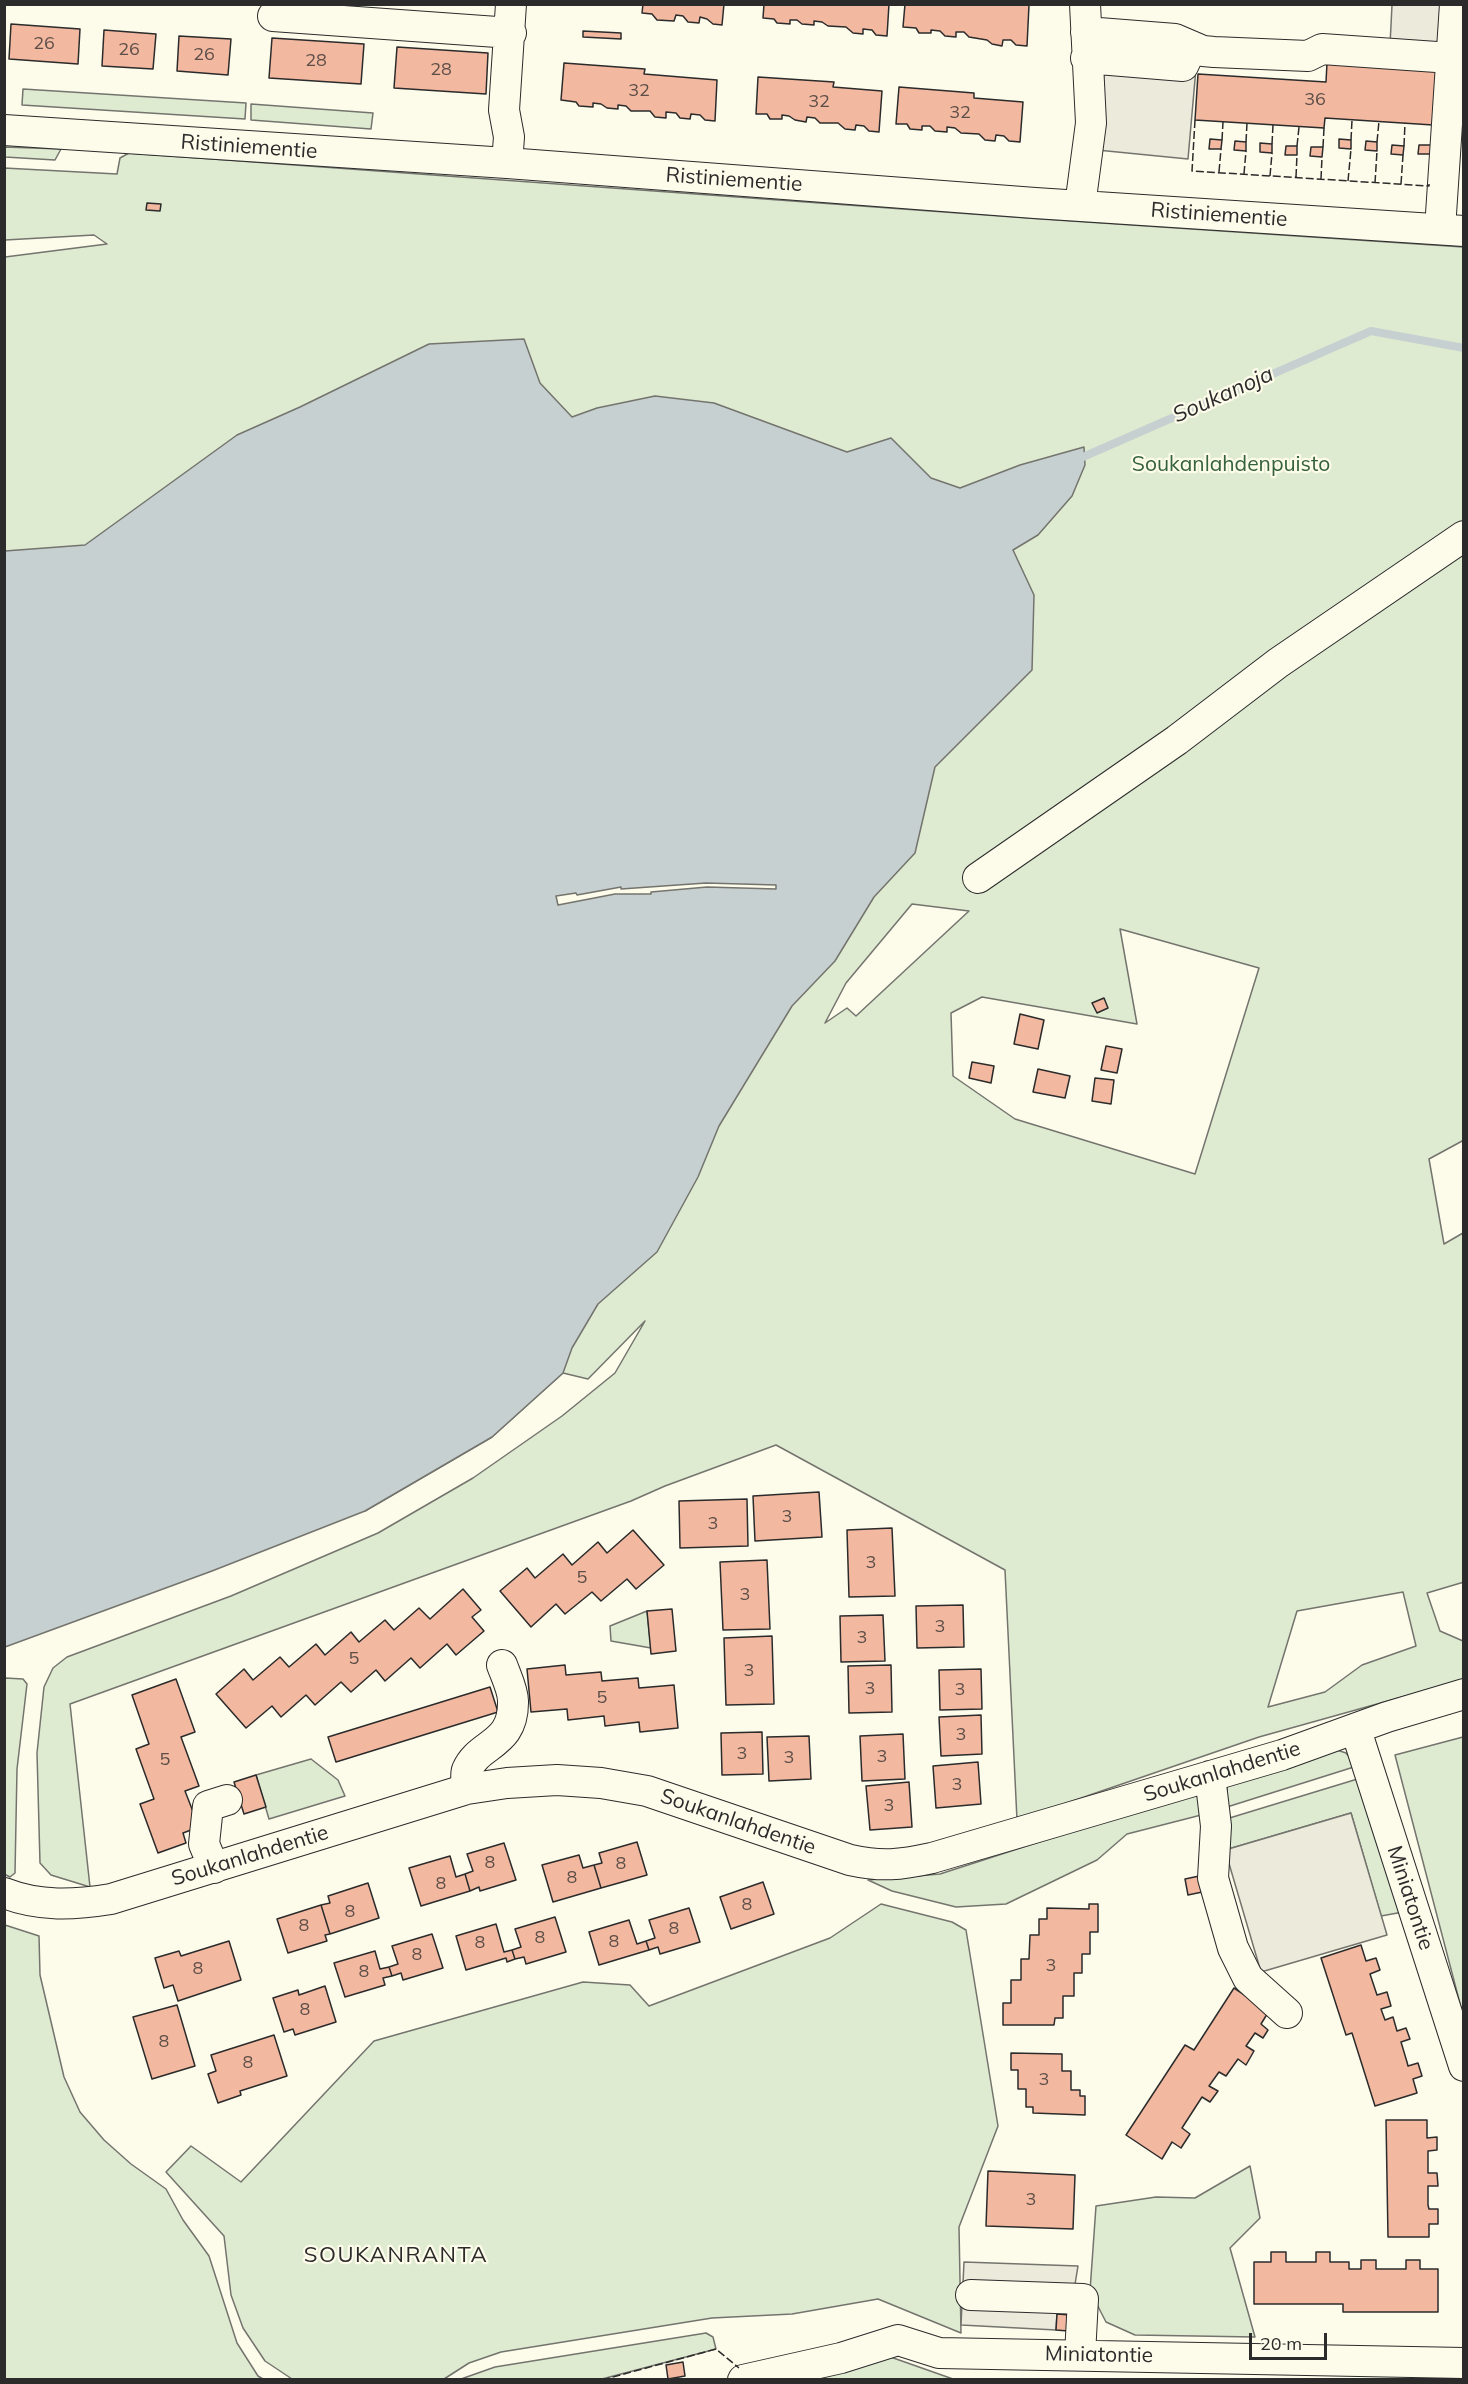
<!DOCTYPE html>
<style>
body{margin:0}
#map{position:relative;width:1468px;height:2384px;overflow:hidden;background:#fdfbea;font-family:Mulish,sans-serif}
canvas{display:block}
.frame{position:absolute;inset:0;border:6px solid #2b2b2b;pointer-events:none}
.scale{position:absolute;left:1249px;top:2333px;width:78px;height:27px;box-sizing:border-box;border:3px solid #2b2b2b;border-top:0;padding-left:8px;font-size:18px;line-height:21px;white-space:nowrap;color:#2b2b2b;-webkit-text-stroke:4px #fdfbea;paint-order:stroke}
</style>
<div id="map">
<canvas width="1468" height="2384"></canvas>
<div class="frame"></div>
<div class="scale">20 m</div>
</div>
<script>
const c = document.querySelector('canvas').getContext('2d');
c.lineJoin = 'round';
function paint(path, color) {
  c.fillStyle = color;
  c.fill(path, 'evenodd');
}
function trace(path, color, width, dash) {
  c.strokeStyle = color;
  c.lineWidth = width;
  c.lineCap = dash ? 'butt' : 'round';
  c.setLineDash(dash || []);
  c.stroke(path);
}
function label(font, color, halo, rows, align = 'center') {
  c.font = font + ' Mulish,sans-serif';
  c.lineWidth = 4.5;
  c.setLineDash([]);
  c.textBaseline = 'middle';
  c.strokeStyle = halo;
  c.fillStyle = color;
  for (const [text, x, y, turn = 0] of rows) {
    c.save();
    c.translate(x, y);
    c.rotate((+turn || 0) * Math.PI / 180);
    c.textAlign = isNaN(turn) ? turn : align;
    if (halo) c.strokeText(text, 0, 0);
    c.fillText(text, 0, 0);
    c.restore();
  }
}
const green = new Path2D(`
 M23,89L246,103L245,119L22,105Z
 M251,104L373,113L371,129L251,120Z
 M5,147L61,149L55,160L5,157Z
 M129,153L1041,219L1463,247L1464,1140L1429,1159L1444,1244L1463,1233L1464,1582L1427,1593L1440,1631L1463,1641V1680L1259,1737L1017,1820L1005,1570L776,1445L665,1486L631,1501L70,1704L90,1887L51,1875L40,1863L37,1753L44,1687L53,1668L67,1657L231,1596L378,1533L473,1478L562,1416L615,1373L645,1321L588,1379L563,1373L492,1437L365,1511L5,1099V257L107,244L94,235L5,240L4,168L117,174L120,158ZM912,904L969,911L856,1016L847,1008L825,1023L846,983ZM1120,929L1259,968L1195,1174L1015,1119L953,1076L951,1013L982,997L1137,1024ZM1403,1592L1416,1646L1362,1665L1325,1692L1268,1707L1297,1611Z
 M647,1611L651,1648L611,1641L610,1626Z
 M5,1678L23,1679L27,1684L17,1769L15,1873L10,1877L4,1874Z
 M1463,1737H1464L1463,2015L1395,1755Z
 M1331,1748L1346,1753L1357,1766L1227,1807V1783Z
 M311,1759L338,1780L345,1796L269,1819L256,1775Z
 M1364,1777L1403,1912L1381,1916L1351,1813L1225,1850L1223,1820Z
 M1206,1788L1209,1813L1127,1834L1097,1860L1006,1904L956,1907L892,1891L868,1880L940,1874Z
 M881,1904L952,1922L966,1930L998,2126L959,2227L961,2333L878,2299L792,2314L712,2318L501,2352L469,2363L444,2379H292L265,2361L243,2328L231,2295L224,2236L166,2172L191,2146L241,2182L374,2041L583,1982L630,1985L649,2006L830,1938Z
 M5,1925L39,1936L40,1975L64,2077L80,2112L104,2140L131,2164L166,2189L183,2220L209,2256L237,2343L258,2376L263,2379H5Z
 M1250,2166L1260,2218L1230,2248L1255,2337L1135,2335L1106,2322L1090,2291L1096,2206L1156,2197L1195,2198Z
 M706,2333L713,2337L716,2349L602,2379H461L495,2367Z
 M882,2354L953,2379L786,2380Z`);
paint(green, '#deebd1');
trace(green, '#74746e', 1.5);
const parking = new Path2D(`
 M1392,5H1444L1441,48L1390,45Z
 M1106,49L1197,57L1188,159L1097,150Z
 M1351,1813L1387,1935L1261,1972L1225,1850Z
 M964,2262L1078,2266L1070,2315L1057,2314L1056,2330L961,2325Z`);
paint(parking, '#eceadb');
trace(parking, '#74746e', 1.5);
const water = new Path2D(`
 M524,339L540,383L572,417L597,408L655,396L714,403L847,452L891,438L931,478L960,488L1020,465L1084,447L1085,465L1072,496L1038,535L1013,550L1034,595L1032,670L935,767L915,853L874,897L835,961L792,1006L719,1126L698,1177L657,1252L598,1304L572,1348L563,1373L492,1437L365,1511L212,1571L5,1647V551L85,545L237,435L300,407L429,344Z`);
paint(water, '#c7d0d0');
trace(water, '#74746e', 1.5);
const pier = new Path2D(`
 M706,883L776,885V889L707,887L651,892V894H615L558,905L556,896L576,893L577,895L621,887V889Z`);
paint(pier, '#fdfbea');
trace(pier, '#74746e', 1.5);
trace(new Path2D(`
 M1076,460L1371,331L1464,348`), '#c7d0d0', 8);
const building = new Path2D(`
 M643,4H724L722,25L713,24L707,19L700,17L699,23L688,22L683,16L676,15L674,21L657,20L652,14L642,13Z
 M764,4H889L887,36L876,35L872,30L863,29V34L853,33L846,27L828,26L822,22L814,21V25L802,24L797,20H790V24L777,23L774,19L763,18Z
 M905,4L1029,5L1027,46L1016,45L1011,40H1003L1002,46L992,44L987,40L969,37L964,32H956V37L945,36L940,31L931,30V33H919L916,28L903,27Z
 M11,24L80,29L78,64L9,59Z
 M104,30L156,34L153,69L102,66Z
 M583,31L621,33V39L583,37Z
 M179,36L231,39L228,75L177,71Z
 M272,38L364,44L361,84L269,78Z
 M397,47L488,53L486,94L394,88Z
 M564,63L645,69L644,74L717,80L715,121L705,120L700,115L691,114L690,119L680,118L676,113L666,112V118L655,117L650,111H631L626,106L618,105V109L607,108L601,104L593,103V107L579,106L576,102L561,100Z
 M1327,63L1436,70L1433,125L1325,118L1324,128L1195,120L1198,74L1326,82Z
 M758,77L834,82L833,87L882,91L879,132L869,131L864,126L856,125L855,130L845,129L838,123H820L815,118L807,117L806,122L795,120L789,116L782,115V119H770L767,114H756Z
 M899,87L974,93V98L1023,102L1020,142L1009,141L1004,136L996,135L995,141L985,140L979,134L961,133L955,128L947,127V132L935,131L930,126H922V130L910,129L907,124H896Z
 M1210,139L1222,140L1221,149H1209Z
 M1339,139L1351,140V149L1339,148Z
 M1235,141L1246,142V151L1234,150Z
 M1366,141L1377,142V151L1365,150Z
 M1260,143L1272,144V153L1260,152Z
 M1392,145L1404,146L1403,155L1391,154Z
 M1419,145H1432L1431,154H1418Z
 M1286,146H1297V155H1285Z
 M1311,147H1323L1322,157L1310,156Z
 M147,203L161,204L160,211L146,210Z
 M1104,998L1108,1008L1097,1013L1092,1003Z
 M1020,1014L1044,1020L1038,1049L1014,1044Z
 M1106,1046L1122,1049L1117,1073L1101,1070Z
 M972,1062L994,1066L991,1083L969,1078Z
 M1038,1069L1070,1076L1065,1098L1033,1092Z
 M1095,1078L1114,1080L1111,1104L1092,1101Z
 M819,1492L822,1537L755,1541L753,1496Z
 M747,1499L748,1546L680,1548L679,1501Z
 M892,1528L895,1596L849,1597L847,1530Z
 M633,1530L664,1565L636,1589L627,1579L601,1601L592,1592L565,1614L556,1604L531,1627L500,1591L527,1568L535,1578L563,1554L572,1565L598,1542L607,1553Z
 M767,1560L770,1629L723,1630L720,1562Z
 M463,1589L481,1610L472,1617L484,1631L456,1655L447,1644L420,1668L411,1658L385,1681L376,1670L351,1692L341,1682L315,1705L306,1695L281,1717L272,1706L246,1728L216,1694L244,1669L253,1680L280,1657L289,1667L316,1644L325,1655L351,1632L359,1642L385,1620L394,1630L419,1608L430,1619Z
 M963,1605L964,1647L917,1648L916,1606Z
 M672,1609L676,1651L651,1654L647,1611Z
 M883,1615L885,1661L841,1662L840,1616Z
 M772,1636L774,1704L726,1705L724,1638Z
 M565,1665L566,1675L601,1672L602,1681L638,1678L639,1688L674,1685L678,1728L640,1732L639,1722L605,1726L604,1716L568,1720L567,1709L531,1712L527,1669Z
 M891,1665L892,1712L849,1713L848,1666Z
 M981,1669L982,1709L940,1710L939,1670Z
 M176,1679L195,1732L181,1737L199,1786L185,1791L199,1827L183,1833L186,1843L158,1853L140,1804L154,1799L136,1749L149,1744L132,1695Z
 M490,1687L498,1712L336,1762L328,1737Z
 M981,1715L982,1754L941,1756L939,1717Z
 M762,1732L763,1774L722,1775L721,1733Z
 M903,1734L905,1779L862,1781L860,1736Z
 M809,1736L811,1779L769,1781L767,1737Z
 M978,1762L981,1804L936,1808L933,1766Z
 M256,1775L266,1807L244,1814L234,1782Z
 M909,1782L912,1827L870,1830L866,1786Z
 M637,1842L647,1875L601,1888L594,1865L602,1863L599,1853Z
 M504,1843L516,1880L480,1891L479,1887L470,1891L465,1874L473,1871L467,1854Z
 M579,1855L583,1868L594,1865L601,1888L553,1902L542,1865Z
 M450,1856L456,1877L465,1874L470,1891L421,1906L409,1868Z
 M1204,1875L1207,1891L1188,1895L1185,1879Z
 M763,1882L774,1914L731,1929L720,1897Z
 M368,1883L379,1918L330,1934L321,1905L330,1903L328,1896Z
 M1089,1904H1098V1932H1090V1954H1082V1973H1074V1996H1063V2018H1055L1054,2025H1003V2003H1011V1980H1021V1959H1029L1030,1935H1039V1919H1047V1908L1089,1909Z
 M321,1905L330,1934L325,1935L327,1941L288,1953L277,1919Z
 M689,1908L700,1942L660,1954L658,1947L649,1950L646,1941L655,1938L649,1920Z
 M555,1917L566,1952L526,1964L524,1957L515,1959L512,1950L521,1947L515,1929Z
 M629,1920L637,1944L646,1941L649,1950L599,1965L589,1932Z
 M496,1924L504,1952L512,1950L515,1959L507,1962L506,1958L466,1970L456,1936Z
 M432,1934L443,1968L403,1980L401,1973L392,1976L389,1967L398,1964L392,1946Z
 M229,1941L241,1980L178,2001L173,1985L164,1988L155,1958L179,1951L181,1956Z
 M1361,1945L1366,1961L1376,1958L1380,1970L1370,1974L1377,1995L1387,1992L1391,2006L1381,2009L1385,2020L1393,2017L1397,2031L1406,2028L1410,2039L1401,2042L1407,2062L1408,2066L1418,2063L1422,2076L1413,2079L1417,2093L1375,2106L1352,2033L1346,2035L1321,1958Z
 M375,1951L380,1969L389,1967L392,1976L383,1978L385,1985L345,1997L334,1963Z
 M325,1986L336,2022L295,2035L293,2029L284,2032L273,1998L298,1990L299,1995Z
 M1234,1988L1269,2011L1261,2024L1268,2030L1263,2038L1255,2033L1246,2046L1254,2051L1246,2065L1238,2059L1226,2076L1219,2072L1209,2086L1218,2091L1210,2102L1202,2097L1182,2128L1190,2134L1181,2148L1172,2142L1162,2159L1126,2135L1185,2045L1194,2050Z
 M177,2005L195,2066L152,2079L133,2017Z
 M274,2035L287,2076L240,2091L241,2095L218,2103L208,2074L216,2071L211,2055Z
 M1011,2053L1062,2054V2071H1071V2090H1080V2096H1085V2115L1033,2113V2107H1026V2089H1018V2070H1011Z
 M1386,2120H1427V2138L1437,2137V2150L1428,2151V2173H1437L1438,2186H1428V2205L1429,2209H1438V2224H1429V2237H1388Z
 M988,2171L1075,2175L1073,2229L986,2226Z
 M1271,2252H1286V2262H1316V2252H1330V2262H1349V2269H1361V2260H1376V2269H1406V2260H1420V2269H1438V2312H1343V2304H1254V2262H1271Z
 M1057,2314L1070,2315L1068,2331L1056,2330Z
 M683,2362L685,2376L668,2379L666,2365Z`);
paint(building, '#f2b8a0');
trace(building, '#2b2b2b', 1.5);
const minor = new Path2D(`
 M273,16L511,33
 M1086,32L1175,39L1203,51L1214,52L1308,56L1322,49L1451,58
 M1086,58L1183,66L1192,47
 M4,130L507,163L1035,203L1464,231
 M507,163L509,137L504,110L511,4
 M1080,206L1091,123L1085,4
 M1440,229L1455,4
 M978,878L1177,740L1278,663L1464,536
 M1356,1730L1464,2066
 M1210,1776L1216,1826L1213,1878L1233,1948L1248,1978L1287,2013
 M467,1789C467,1784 465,1775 467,1770C479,1742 514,1746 513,1701C513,1690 506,1676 502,1665
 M214,1868L204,1844L208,1806L227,1800
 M4,1893C40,1907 74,1905 111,1899L467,1789L507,1783L557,1780L601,1783L647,1791L850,1860C882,1867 900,1865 932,1858L1282,1755L1387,1717L1464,1694
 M971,2295L1083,2299L1080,2355
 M743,2380L841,2358L898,2340L939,2353L1464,2363`);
trace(minor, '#2b2b2b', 32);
trace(minor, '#fdfbea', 30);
trace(new Path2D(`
 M1195,120L1192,171L1429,186V184
 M1222,140L1223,122
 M1351,140L1352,120
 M1246,142L1247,123
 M1377,142L1379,121
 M1272,144L1273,125
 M1297,146L1299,127
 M1404,146L1405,123
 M1323,147L1324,128
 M1219,172L1221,149
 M1244,174L1246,151
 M1270,176L1272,153
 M1296,177L1297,155
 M1321,179L1322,157
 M1348,181L1351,149
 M1375,183L1377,151
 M1401,184L1403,155
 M602,2380L716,2349L739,2368`), '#2b2b2b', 1.5, [8, 3]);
label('18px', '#5d4e48', null, [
 ["26",44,44],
 ["26",129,50],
 ["26",204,55],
 ["28",316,61],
 ["28",441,70],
 ["32",639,91],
 ["36",1315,100],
 ["32",819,102],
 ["32",960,113],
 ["3",787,1517],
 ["3",713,1524],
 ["3",871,1563],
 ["5",582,1578],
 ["3",745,1595],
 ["3",940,1627],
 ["3",862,1638],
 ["5",354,1659],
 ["3",749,1671],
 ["3",870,1689],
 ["3",960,1690],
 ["5",602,1698],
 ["3",961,1735],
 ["3",742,1754],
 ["3",882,1757],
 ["3",789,1758],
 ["5",165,1760],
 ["3",957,1785],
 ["3",889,1806],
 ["8",490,1863],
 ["8",621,1864],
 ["8",572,1878],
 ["8",441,1884],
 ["8",747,1905],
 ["8",350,1912],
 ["8",304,1926],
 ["8",674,1929],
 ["8",540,1938],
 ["8",614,1942],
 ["8",480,1943],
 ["8",417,1955],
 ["3",1051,1966],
 ["8",198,1969],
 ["8",364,1972],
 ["8",305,2010],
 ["8",164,2042],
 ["8",248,2063],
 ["3",1044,2080],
 ["3",1031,2200]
]);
label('21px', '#2b2b2b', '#fdfbea', [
 ["Ristiniementie",249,147,4],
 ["Ristiniementie",734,180,4],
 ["Ristiniementie",1219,215,4],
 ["Soukanlahdentie",1222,1772,-17],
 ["Soukanlahdentie",738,1822,19],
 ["Soukanlahdentie",250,1856,-17],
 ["Miniatontie",1410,1898,72],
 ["Miniatontie",1099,2355,1]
]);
label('21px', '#34623c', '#fdfbea', [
 ["Soukanlahdenpuisto",1231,465]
]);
label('italic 22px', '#2b2b2b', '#fdfbea', [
 ["Soukanoja",1223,395,-24]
]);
c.letterSpacing = '1.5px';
label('22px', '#2b2b2b', '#fdfbea', [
 ["SOUKANRANTA",396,2255]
]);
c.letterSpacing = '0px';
</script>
